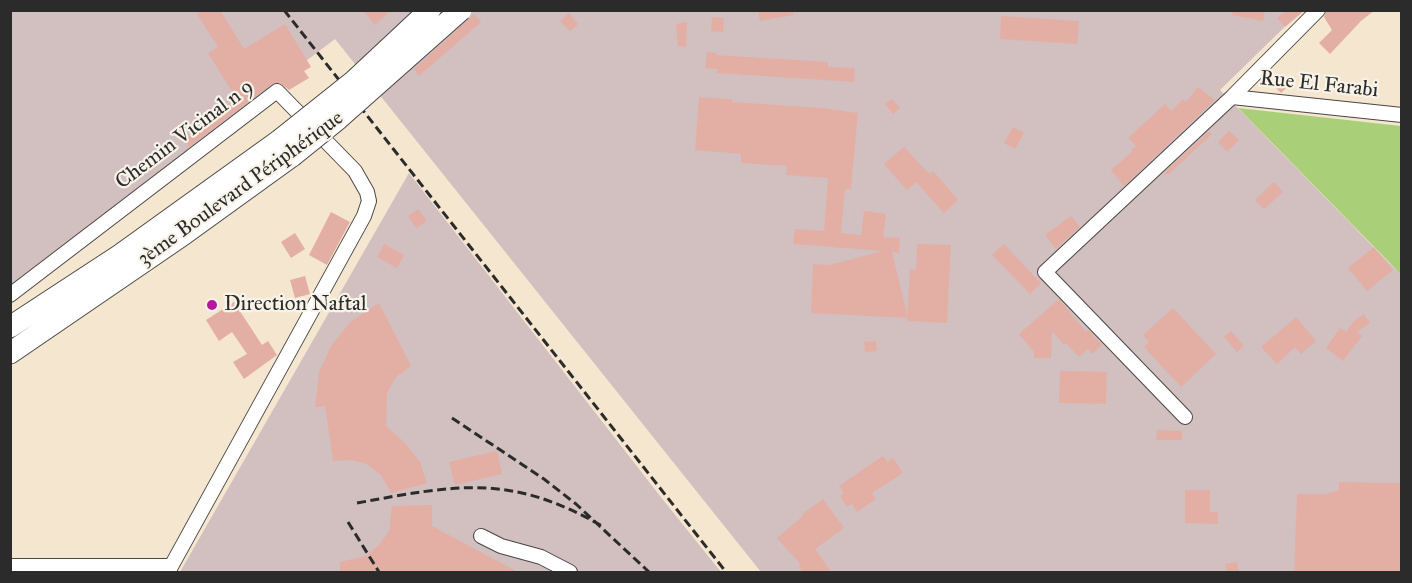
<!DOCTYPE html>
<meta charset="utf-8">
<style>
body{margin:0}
#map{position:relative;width:1412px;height:583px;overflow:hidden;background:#f5e6d0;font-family:"IM FELL Great Primer",serif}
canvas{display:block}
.frame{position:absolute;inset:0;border:12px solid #2b2b2b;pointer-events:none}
</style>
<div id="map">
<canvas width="1412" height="583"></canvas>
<div class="frame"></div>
</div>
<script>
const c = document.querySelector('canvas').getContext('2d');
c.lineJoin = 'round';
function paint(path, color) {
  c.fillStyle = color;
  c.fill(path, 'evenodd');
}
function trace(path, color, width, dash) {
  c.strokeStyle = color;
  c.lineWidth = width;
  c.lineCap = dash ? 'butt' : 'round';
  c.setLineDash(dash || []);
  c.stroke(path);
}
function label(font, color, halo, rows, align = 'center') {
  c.font = font + ' "IM FELL Great Primer",serif';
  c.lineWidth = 4.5;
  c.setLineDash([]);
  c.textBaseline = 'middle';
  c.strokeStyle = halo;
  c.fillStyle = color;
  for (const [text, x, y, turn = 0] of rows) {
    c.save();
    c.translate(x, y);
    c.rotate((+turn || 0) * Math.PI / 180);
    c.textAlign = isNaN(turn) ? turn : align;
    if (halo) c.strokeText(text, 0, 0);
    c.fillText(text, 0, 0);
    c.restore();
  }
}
paint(new Path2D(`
 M11,11H1301L1220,90L1401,275V572H761L335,39L11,285Z
 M409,173L660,496L721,572H180Z`), '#d2bfbf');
paint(new Path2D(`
 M1238,108L1401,126V275L1390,263Z`), '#a9cf79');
paint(new Path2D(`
 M202,10H220L244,49L285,24L311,67L304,71L309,78L289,90L280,83L272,84L189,147L184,140L238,101L208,53L218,47L197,14Z
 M363,10H391L375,25Z
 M758,10H793V15L760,21Z
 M1232,10H1265L1263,21L1232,15Z
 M1286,10H1305L1285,27L1277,18Z
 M1327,10H1375L1361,21L1330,54L1319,43L1332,30L1324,17Z
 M569,13L578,24L570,31L560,21Z
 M474,14L481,22L419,76L414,69Z
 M1001,16L1079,21L1077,44L1000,39Z
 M712,17L724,18L723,32L711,31Z
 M687,22L686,47L678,46L676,24Z
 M707,52L717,53L716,55L828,62V67L855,68L854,82L717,73V69L705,68Z
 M1279,78L1287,87L1281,93L1272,84Z
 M1198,87L1215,100L1124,186L1111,170L1133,151L1131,150L1136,146L1128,138L1165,104L1171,111L1183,99L1186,102Z
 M699,97L732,99V102L822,108L858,113L851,189H845L841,233L861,235L864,211L886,214L883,237L900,238L899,253L892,252L908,318L811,313L813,264L829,265L883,251L793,244L795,229L824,231L828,178L786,175L787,166L741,163V154L695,150Z
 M892,99L900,108L893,114L885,104Z
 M1013,127L1024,133L1015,149L1004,143Z
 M1209,131L1212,134L1168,175L1165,172Z
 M1229,131L1239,140L1227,152L1218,142Z
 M904,147L929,174L933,171L958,200L944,213L916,182L907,190L884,164Z
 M1274,182L1283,192L1264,209L1255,200Z
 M418,209L427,221L416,228L408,216Z
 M331,212L350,222L327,265L309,255Z
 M1071,216L1080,227L1056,249L1045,235Z
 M295,233L305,249L291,258L281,242Z
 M384,244L404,255L397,268L377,257Z
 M917,244L951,245L947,323L907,321L910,269L916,270Z
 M1004,244L1041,283L1030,294L992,255Z
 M1374,247L1393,270L1367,291L1348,268Z
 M305,276L310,294L295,298L290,280Z
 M1059,299L1086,332L1088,330L1102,345L1092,354L1088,349L1079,357L1066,343L1064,345L1052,331L1051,358H1034V352L1019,334Z
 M234,302L262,345L268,341L277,355L244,379L233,362L247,354L232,332L219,341L206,320Z
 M379,303L411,366L395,378L387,393L386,426L406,444L420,462L427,483L391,493L381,475L367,464L350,460L333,461L325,406L315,407L319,372L331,346L350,322Z
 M1173,308L1216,354L1181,387L1144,347L1149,342L1143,335Z
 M1364,314L1370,323L1357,332L1362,336L1343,361L1326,348L1340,328L1346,332L1355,320Z
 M1296,317L1316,341L1301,354L1295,347L1277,364L1261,347Z
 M1231,331L1244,346L1237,352L1224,337Z
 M876,341L877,351L865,352L864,342Z
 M1060,371L1107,372L1106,404L1059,403Z
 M1157,430L1182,431V440H1156Z
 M497,451L502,474L455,485L449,462Z
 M883,456L887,462L893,458L903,473L872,493L876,499L857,512L852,504L847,507L840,496L844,493L839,486Z
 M1339,482L1401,483V573H1294L1297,494H1326L1339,490Z
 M1185,490H1210V512H1218V524L1185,523Z
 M823,499L844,528L815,549L832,573H803L799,567L801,565L777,538L803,516L802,514Z
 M432,505V526L520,573H340V562L366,556L380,544L389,531L392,506Z
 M1237,562L1239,573H1227L1225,564Z`), '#e3afa5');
const minor = new Path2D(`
 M1232,97L1402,115
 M10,295L277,91L355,171L367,192L369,201L364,216L168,572
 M1185,417L1045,272L1232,97L1318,10
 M481,536L501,546L541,557L570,572
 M10,566H171`);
const highway = new Path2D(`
 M10,327L120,255L280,140
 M10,353L184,234L292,156`);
trace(minor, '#494744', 16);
trace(highway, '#494744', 23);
trace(minor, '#fff', 14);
trace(highway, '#fff', 21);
trace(new Path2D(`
 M274,10V11
 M284,10L726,572
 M452,418L544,479L576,504L649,572
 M357,503C456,485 510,473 602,526
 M348,522L379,572`), '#2b2b2b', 3, [9, 4.5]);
const highwayBridge = new Path2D(`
 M280,140L354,81L430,10
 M292,156L338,119L461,10`);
trace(highwayBridge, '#494744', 23, []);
trace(highwayBridge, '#fff', 21);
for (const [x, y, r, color] of [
 [212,305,6,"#b5179e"]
]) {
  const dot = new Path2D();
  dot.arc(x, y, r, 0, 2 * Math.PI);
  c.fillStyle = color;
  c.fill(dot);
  trace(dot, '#f7f3e8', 2);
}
label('21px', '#2b2b2b', '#f7f3e8', [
 ["Rue El Farabi",1319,85,6],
 ["Chemin Vicinal n 9",185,135,-37],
 ["3ème Boulevard Périphérique",241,189,-36]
]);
label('21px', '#2b2b2b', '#f7f3e8', [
 ["Direction Naftal",224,305]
], 'left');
</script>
